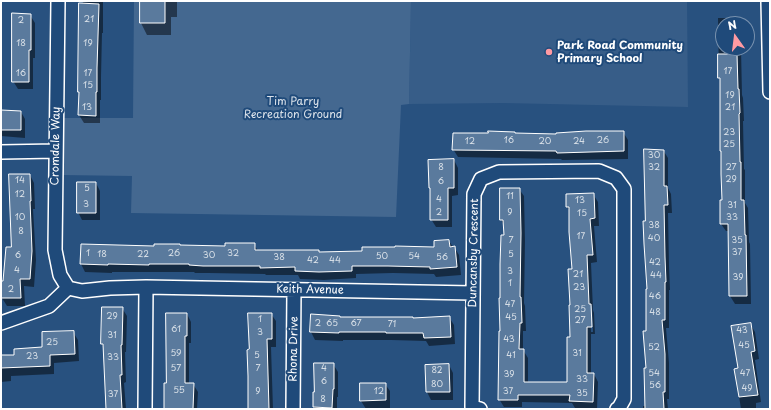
<!DOCTYPE html>
<style>
body{margin:0}
#map{position:relative;width:771px;height:410px;overflow:hidden;background:#28517f;font-family:"Playpen Sans",sans-serif}
canvas{display:block}
.frame{position:absolute;inset:0;border:2px solid #fff;pointer-events:none}
.north{position:absolute;left:715px;top:16px;width:40px;height:40px;box-sizing:border-box;background:#1f4a7a;border:1px solid #7992af;border-radius:50%;rotate:346deg;font-size:11px;font-weight:700;line-height:16px;text-align:center;color:#fff}
.north::after{content:'';display:block;margin:auto;width:14px;height:18px;background:#ff9aa2;clip-path:polygon(50% 0,100% 100%,50% 72%,0 100%)}
</style>
<div id="map">
<canvas width="771" height="410"></canvas>
<div class="frame"></div>
<div class="north">N</div>
</div>
<script>
const c = document.querySelector('canvas').getContext('2d');
c.lineJoin = 'round';
function paint(path, color) {
  c.fillStyle = color;
  c.fill(path, 'evenodd');
}
function trace(path, color, width, dash) {
  c.strokeStyle = color;
  c.lineWidth = width;
  c.lineCap = dash ? 'butt' : 'round';
  c.setLineDash(dash || []);
  c.stroke(path);
}
function label(font, color, halo, rows, align = 'center') {
  c.font = font + ' "Playpen Sans",sans-serif';
  c.lineWidth = 4;
  c.setLineDash([]);
  c.textBaseline = 'middle';
  c.strokeStyle = halo;
  c.fillStyle = color;
  for (const [text, x, y, turn = 0] of rows) {
    c.save();
    c.translate(x, y);
    c.rotate((+turn || 0) * Math.PI / 180);
    c.textAlign = isNaN(turn) ? turn : align;
    if (halo) c.strokeText(text, 0, 0);
    c.fillText(text, 0, 0);
    c.restore();
  }
}
paint(new Path2D(`
 M411,1H687L688,107L503,103L409,104Z`), '#375d88');
paint(new Path2D(`
 M134,1H411L409,104L401,105L396,217L131,213L132,176L62,175L64,118H133Z`), '#446890');
paint(new Path2D(`
 M83,1H103V33H102L101,77V100H100V123H84L79,115L80,93L79,92Z
 M141,1H177V17H171V35H147L141,23Z
 M30,15L35,23V58H33V89H18L13,81Z
 M718,18H736L739,24H723V48H741L742,95L743,98L744,121H743L744,169L745,170V203L748,208L749,242L750,244L751,304H735L730,296L729,231H726L721,224L723,201L722,153L721,151V81L719,78Z
 M1,111L21,112L25,119V138L1,136Z
 M623,132L628,140V159L562,160L561,159L458,157L453,149Z
 M663,150L668,158V188L671,194L672,213H668L669,266L670,290H669V328H666L669,363V399H667L668,409H643V406H646L647,369V332L648,290L646,222Z
 M454,160L458,168V195L452,196V227H436L431,219V190L430,188Z
 M30,175L34,183L35,209H33L36,260L34,287L24,286L25,306H7L2,298L4,282Z
 M96,183L100,191V220H82L78,212Z
 M519,189L524,196L525,241L524,303L525,306L526,331H523V350L528,358V383H568L571,338L573,270L570,211L567,207L593,194L598,202L599,226H594L597,262L591,263L593,310L594,313L595,334H591V374H594L598,382L597,409L575,408L572,403L522,402V407H504L499,399L501,332V299L505,236L504,226L501,219ZM590,304L592,306L593,332H591Z
 M449,241L453,247H454L459,255L461,275L436,277L434,274L393,273L356,274V278L324,280L300,279L298,275H266L265,274L208,273H195L194,272H112V273L85,272L81,264L155,247H226L254,244L258,251H319L320,253L435,248Z
 M103,308H122L127,316L126,352H125L126,382L124,383L126,409H107L104,348L102,344Z
 M187,314L191,322V343H189V384H193L198,392L197,409H165L167,384Z
 M271,314L276,321V347H271L273,409H249L250,350Z
 M449,317L454,325L455,344L429,346L426,341L391,340H343V341L315,340L311,332L340,318L413,319Z
 M750,324L755,332L759,359L755,360L761,402L756,403V409H741L735,370L739,369Z
 M73,332L78,340L79,361L54,363V374L11,376V381L1,382V356H15L44,348Z
 M333,364L338,372V397H337V409H315L314,407V393Z
 M449,365L453,373V400H431L427,392L426,366Z
 M361,384H385L390,391V408L366,409L361,401Z`), '#0007');
const building = new Path2D(`
 M140,1H165V23H140Z
 M79,3L99,4L97,68V92H96V116L78,115L79,92H78Z
 M12,13L31,14V50H29V82H12Z
 M718,54H737L738,89H739L740,113L739,114L740,162H741V200H744L745,235H746L747,296H729L728,224H720V200H722L721,174V151H720V78H718Z
 M1,110L21,111V130H1Z
 M488,131L515,132V133L556,134V133L586,131H624V151L557,153L556,151L452,150L453,133H488Z
 M644,149L664,150V186H667L668,205H664L665,257L666,282H665V320H662L665,354V392H663L664,409H645L644,368H646L643,331H646V289H647L644,244L643,221H645Z
 M454,159V188H448V220H430V188H429L428,160Z
 M9,174H30L31,201H30L32,251L30,279H20L21,298H1V281H3L6,247H11Z
 M77,182H96V213H77Z
 M500,188H520L521,233L520,297H521L522,323H520L519,349H524V382H567V337H570L569,305H570L568,269H572L569,232V207H566V194L594,193L595,218L590,219L593,255H587L589,304H591L592,327H587V373H594L593,402L569,401L570,395H518V400H498L499,331H500L499,298H500V264L501,235H504L503,220H500Z
 M449,240L450,247L455,246L457,267L430,269V267L388,266H352V271L319,272L295,271V267L260,268V266H203L189,265V264H149V265L108,264V265L80,264L81,244L154,246V244H180V245L225,246V243H255V250H319V252L362,251V247H395V246L434,247V241Z
 M102,307H123L122,345H121L122,375H120L122,409H106L103,344H101Z
 M166,313H187V336H185V383H194L193,409H164V383H166Z
 M248,313H272V339H267L269,409H248V376L247,350L249,349Z
 M311,314L340,316V317H413V318L450,316L451,337L424,338L423,333H386V332H339V333L310,332Z
 M751,323L755,351L751,352L758,395L739,397L734,369L738,368L731,326Z
 M74,331L75,354L50,355V366L1,368V355H14V349L42,347V332Z
 M314,363H334V389H333L332,408L313,407V392H314Z
 M449,364L450,392H426L425,365Z
 M360,383H386V400L360,401Z`);
paint(building, '#5a7a9d');
trace(building, '#fff', 1);
const street = new Path2D(`
 M58,1L55,250L60,275L68,288
 M768,1L770,92
 M1,152L56,151
 M1,323L49,306L68,288L82,291L110,288L146,287L473,293
 M145,409L146,287
 M293,409L294,290
 M480,409L472,407L474,194L481,179L499,172L599,171L616,178L624,189V399L619,408L617,409`);
trace(street, '#fff', 16);
trace(street, '#1f4a7a', 13);
for (const [x, y, r, color] of [
 [549,52,4,"#ff9aa2"]
]) {
  const dot = new Path2D();
  dot.arc(x, y, r, 0, 2 * Math.PI);
  c.fillStyle = color;
  c.fill(dot);
  trace(dot, '#1f4a7a', 1.5);
}
label('9px', '#d6dee6', null, [
 ["21",89,20],
 ["2",21,21],
 ["18",21,44],
 ["19",88,44],
 ["17",728,72],
 ["16",21,74],
 ["17",88,74],
 ["15",88,86],
 ["19",730,96],
 ["13",87,108],
 ["21",730,108],
 ["23",729,133],
 ["16",509,141],
 ["26",603,141],
 ["12",470,142],
 ["20",545,142],
 ["24",579,142],
 ["25",729,145],
 ["30",654,156],
 ["8",441,168],
 ["32",654,168],
 ["27",731,168],
 ["29",731,180],
 ["14",20,181],
 ["6",441,182],
 ["5",87,189],
 ["12",20,195],
 ["11",510,197],
 ["4",439,200],
 ["13",580,201],
 ["3",86,205],
 ["31",732,206],
 ["2",439,213],
 ["9",510,213],
 ["15",582,214],
 ["10",20,218],
 ["33",732,218],
 ["38",654,226],
 ["8",21,232],
 ["17",581,237],
 ["40",654,239],
 ["7",511,241],
 ["35",737,241],
 ["37",737,253],
 ["1",88,254],
 ["26",174,254],
 ["32",233,254],
 ["18",102,255],
 ["22",143,255],
 ["5",511,255],
 ["6",18,256],
 ["30",209,256],
 ["50",382,257],
 ["54",414,257],
 ["38",279,258],
 ["56",442,258],
 ["42",313,261],
 ["44",335,261],
 ["42",655,263],
 ["4",17,271],
 ["3",510,272],
 ["21",578,275],
 ["44",656,276],
 ["39",738,278],
 ["1",510,284],
 ["23",579,288],
 ["2",11,290],
 ["46",655,297],
 ["47",510,305],
 ["25",580,310],
 ["48",655,313],
 ["29",112,317],
 ["45",511,318],
 ["1",260,320],
 ["27",580,321],
 ["2",318,324],
 ["65",332,324],
 ["67",356,324],
 ["71",392,325],
 ["61",176,330],
 ["43",742,331],
 ["3",260,333],
 ["31",112,336],
 ["43",509,340],
 ["25",52,343],
 ["45",744,346],
 ["52",654,348],
 ["59",176,354],
 ["31",577,354],
 ["5",257,356],
 ["41",511,356],
 ["23",32,357],
 ["33",113,358],
 ["57",176,369],
 ["7",258,369],
 ["4",324,369],
 ["82",437,371],
 ["54",654,374],
 ["47",745,374],
 ["39",509,375],
 ["33",582,380],
 ["6",324,382],
 ["80",437,385],
 ["56",655,386],
 ["49",747,389],
 ["55",179,391],
 ["9",258,392],
 ["12",379,392],
 ["37",508,392],
 ["35",582,394],
 ["37",113,395],
 ["8",323,400]
]);
label('bold 11px', '#fff', '#1f4a7a', [
 ["Park Road Community",557,46],
 ["Primary School",557,59]
], 'left');
label('11px', '#dae1e9', '#1f4a7a', [
 ["Tim Parry",293,102],
 ["Recreation Ground",293,115]
]);
label('11px', '#fff', '#1f4a7a', [
 ["Cromdale Way",56,146,-89],
 ["Duncansby Crescent",474,253,-89],
 ["Keith Avenue",310,290,1],
 ["Rhona Drive",294,349,-89]
]);
</script>
